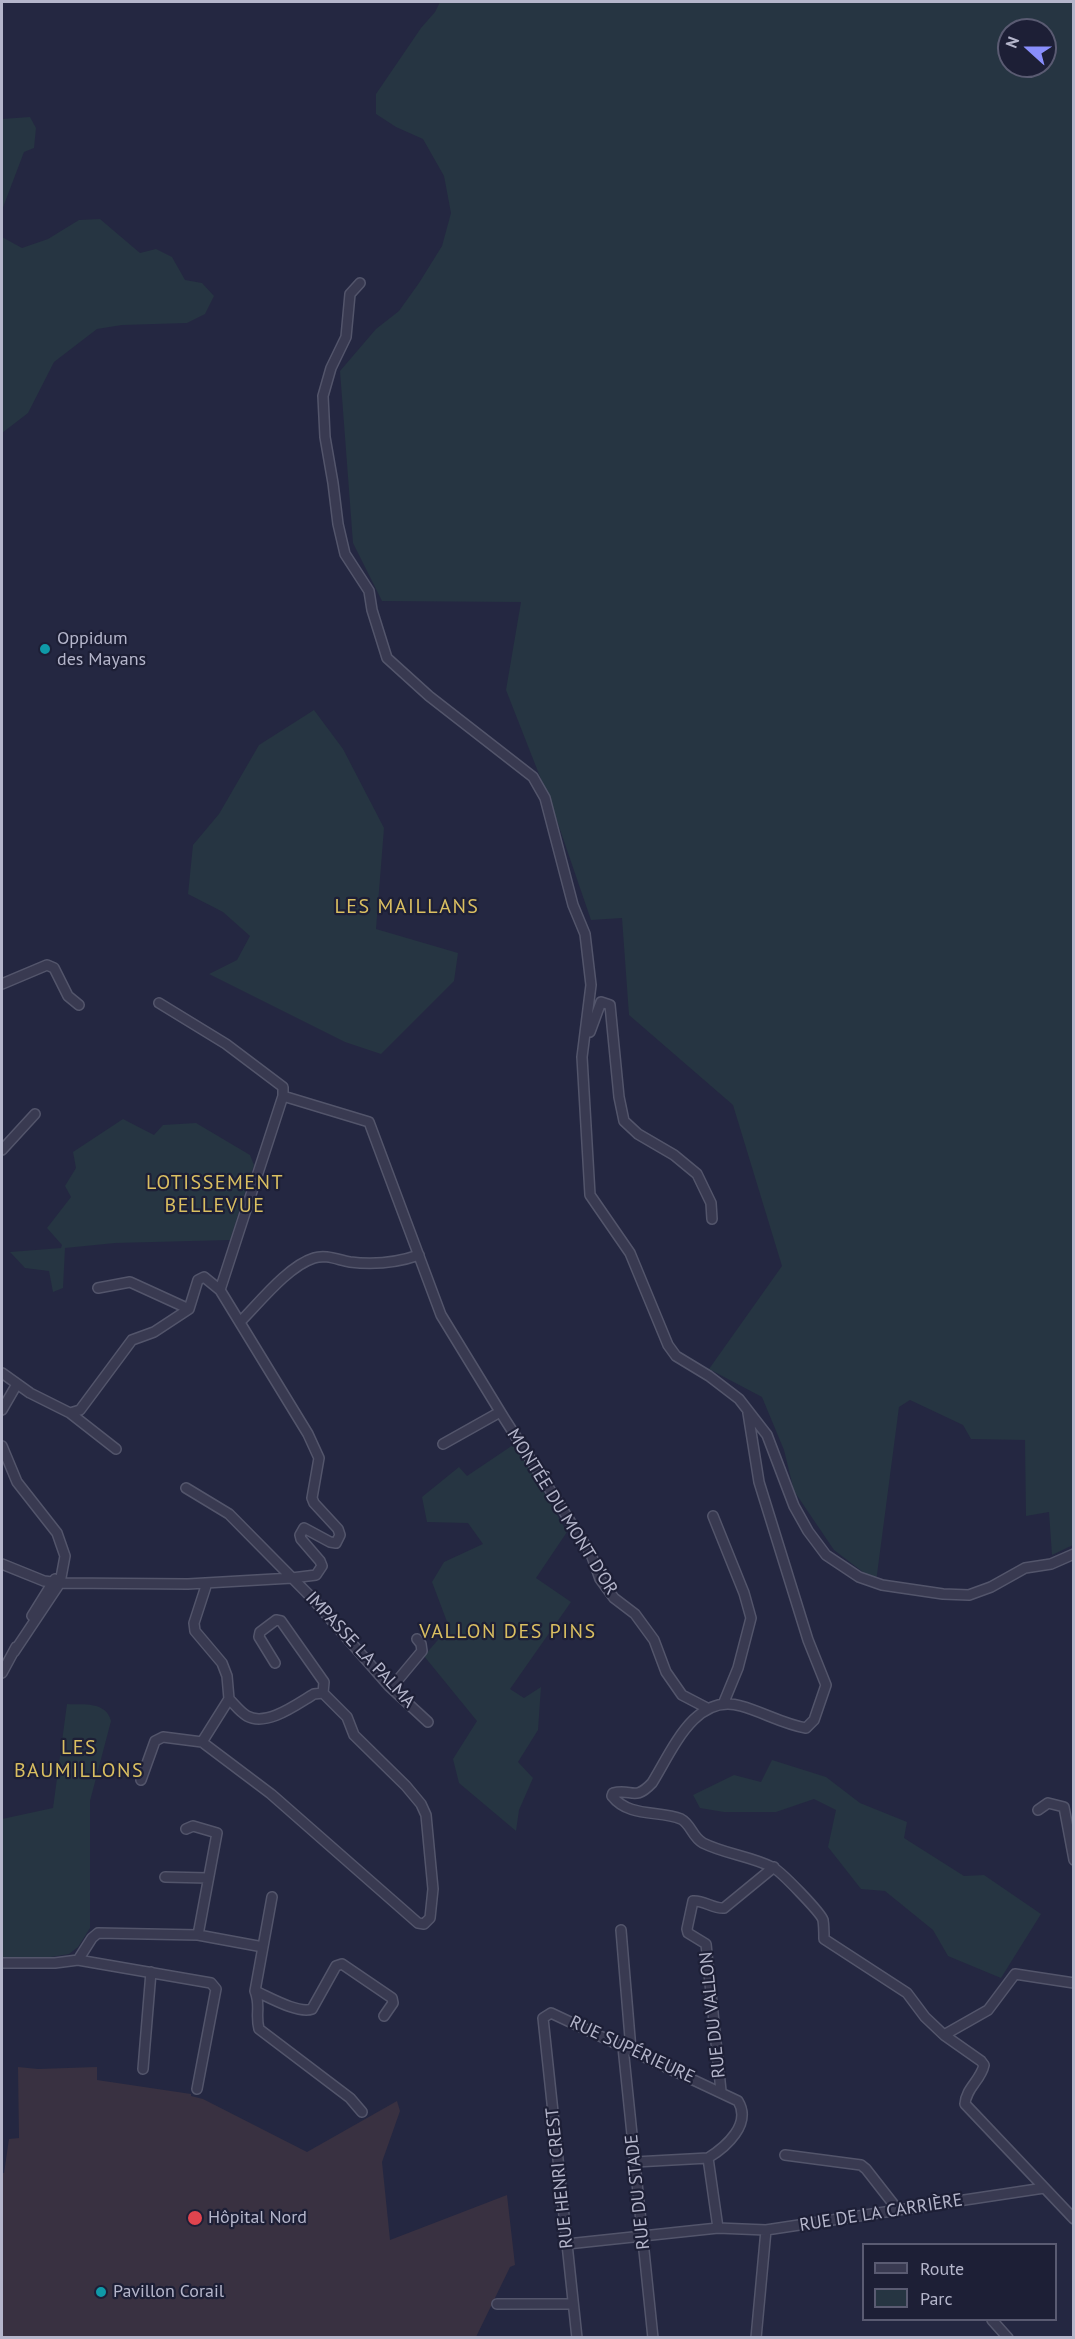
<!DOCTYPE html>
<meta charset="utf-8">
<style>
body{margin:0}
#map{position:relative;width:1075px;height:2339px;overflow:hidden;background:#242741;font-family:"PT Sans",sans-serif}
canvas{display:block}
.frame{position:absolute;inset:0;border:3px solid #b5b6cb;pointer-events:none}
.legend{position:absolute;left:862px;top:2243px;width:195px;height:78px;box-sizing:border-box;background:#1d1f36;border:2px solid #5a5b72;margin:0;padding:8px 10px;list-style:none;font-size:18px;color:#b5b6cb}
.legend li{display:flex;align-items:center;gap:12px;height:30px}
.legend b{width:30px;border:2px solid #5a5b72}
.north{position:absolute;left:997px;top:18px;width:60px;height:60px;box-sizing:border-box;background:#1d1f36;border:2px solid #5a5b72;border-radius:50%;rotate:291deg;font-size:16px;font-weight:700;line-height:24px;text-align:center;color:#b5b6cb}
.north::after{content:'';display:block;margin:auto;width:21px;height:27px;background:#898efc;clip-path:polygon(50% 0,100% 100%,50% 72%,0 100%)}
</style>
<div id="map">
<canvas width="1075" height="2339"></canvas>
<div class="frame"></div>
<ul class="legend">
<li><b style="height:8px;background:#393a51"></b>Route</li>
<li><b style="height:16px;background:#263542"></b>Parc</li>
</ul>
<div class="north">N</div>
</div>
<script>
const c = document.querySelector('canvas').getContext('2d');
c.lineJoin = 'round';
function paint(path, color) {
  c.fillStyle = color;
  c.fill(path, 'evenodd');
}
function trace(path, color, width, dash) {
  c.strokeStyle = color;
  c.lineWidth = width;
  c.lineCap = dash ? 'butt' : 'round';
  c.setLineDash(dash || []);
  c.stroke(path);
}
function label(font, color, halo, rows, align = 'center') {
  c.font = font + ' "PT Sans",sans-serif';
  c.lineWidth = 4.5;
  c.setLineDash([]);
  c.textBaseline = 'middle';
  c.strokeStyle = halo;
  c.fillStyle = color;
  for (const [text, x, y, turn = 0] of rows) {
    c.save();
    c.translate(x, y);
    c.rotate((+turn || 0) * Math.PI / 180);
    c.textAlign = isNaN(turn) ? turn : align;
    if (halo) c.strokeText(text, 0, 0);
    c.fillText(text, 0, 0);
    c.restore();
  }
}
paint(new Path2D(`
 M18,2067L38,2069L97,2067V2080L191,2094V2096L203,2099L307,2152L397,2101L400,2111L382,2162L390,2240L507,2195L515,2265L510,2267L476,2337L2,2338V2173H4L9,2139L19,2138Z`), '#393141');
paint(new Path2D(`
 M440,2H1073V1545L1052,1555L1049,1512L1026,1516L1025,1440L971,1439L963,1425L910,1400L899,1407L876,1582L834,1550L794,1491L784,1450L762,1397L709,1369L782,1266L733,1105L629,1015L622,918L591,920L555,815L506,690L521,602L382,601L353,543L340,371L376,329L399,311L419,283L442,246L451,213L444,176L423,139L396,127L376,114V94L421,28L435,12ZM1009,30H1045V66H1009Z
 M30,117L36,128L34,148L24,152L2,210V119Z
 M100,219L140,253L156,249L172,257L185,280L202,283L214,296L205,314L187,323L122,325L97,329L54,362L28,413L2,433V233V237L22,248L48,239L79,220Z
 M314,710L343,749L384,828L376,929L458,953L454,981L381,1054L345,1042L209,974L237,960L250,936L223,912L188,894L193,845L219,814L259,745Z
 M123,1119L154,1135L163,1125L196,1123L250,1155L254,1165L230,1240L115,1243L65,1248L63,1288L53,1292L49,1271L25,1268L10,1252L61,1248L62,1245L47,1228L71,1197L65,1186L76,1168L73,1152Z
 M513,1445L531,1470L567,1532L536,1578L571,1602L510,1689L524,1698L541,1687L538,1730L518,1762L533,1778L519,1810L516,1831L459,1783L453,1759L477,1721L424,1656L449,1627L432,1582L444,1562L483,1544L468,1523L427,1522L422,1497L459,1467L467,1476Z
 M67,1704C83,1705 106,1701 111,1721L90,1801V1928L78,1947L69,1954L45,1958L2,1959V1819L53,1808Z
 M772,1760L826,1777L860,1803L907,1822L904,1838L964,1876L984,1875L1041,1914L1001,1978L948,1956L933,1930L885,1891L861,1889L828,1847L836,1810L814,1799L776,1812H724L700,1808L693,1795L734,1775L761,1782Z`), '#263542');
const minor = new Path2D(`
 M360,283L350,294L346,337L331,368L323,396L325,437L333,483L338,524L345,554L369,591L372,610L387,658L429,696L533,777L545,798L573,905L585,934L591,985L582,1057L590,1195L630,1253L668,1345L676,1356L709,1376L739,1399L767,1435L794,1506L808,1531L826,1555L859,1577L882,1585L943,1594L969,1595L991,1587L1025,1568L1051,1564L1074,1554
 M2,984L47,965L54,968L68,996L79,1005
 M159,1003L226,1044L283,1087V1096L220,1290
 M590,1032L601,1002L610,1005L619,1097L624,1121L638,1134L674,1155L697,1174L711,1203L712,1219
 M283,1096L369,1122L441,1315L504,1418L591,1554L600,1579L614,1598L635,1614L654,1640L666,1672L682,1695L707,1708
 M2,1150L35,1114
 M98,1288L130,1282L189,1309
 M240,1322C259,1303 288,1266 314,1258C326,1254 338,1260 350,1262C374,1265 396,1263 419,1255
 M2,1373L30,1393L70,1413L116,1449
 M2,1410L17,1384
 M748,1413L759,1482L808,1640L826,1685L814,1720L806,1728C783,1724 763,1712 741,1706C695,1692 672,1751 652,1783C634,1802 632,1788 613,1793L612,1796C629,1818 660,1810 681,1819C691,1824 692,1837 703,1843C725,1854 750,1856 772,1867C780,1870 821,1913 823,1920C824,1926 824,1933 824,1939L907,1993L925,2017L944,2035L981,2061L984,2065C981,2080 966,2088 965,2104L1074,2219
 M443,1444L500,1412
 M2,1446L17,1482L57,1533L65,1556L60,1583L14,1652
 M186,1488L229,1514L311,1597L389,1686L428,1722
 M713,1516L744,1593L751,1618L738,1668L724,1702
 M2,1564L44,1581L60,1583L188,1584L292,1578L316,1575L322,1566L320,1561L301,1539L300,1535L304,1528L330,1542L336,1543L340,1535L338,1529L314,1503L312,1498L319,1458L308,1434L220,1290L204,1277L198,1280L189,1309L154,1332L132,1340L80,1410L70,1413
 M32,1616L55,1579
 M275,1663L259,1637L260,1632L276,1620L281,1621L324,1682L323,1693
 M2,1673L16,1647
 M392,1687L422,1651L421,1644L417,1639
 M202,1742L229,1699L227,1676L222,1663L195,1631L194,1623L207,1583
 M141,1780L155,1741L163,1737L202,1742L271,1794L418,1923L424,1924L430,1918L433,1889L426,1815L421,1804L406,1786L354,1735L347,1717L323,1693L314,1694C297,1704 267,1727 247,1716C240,1712 235,1705 229,1699
 M1038,1810L1048,1803L1064,1807L1074,1860
 M186,1829L193,1826L217,1833L198,1935
 M165,1877L208,1878
 M272,1897L255,1991C261,2006 255,2014 259,2029L350,2098L362,2112
 M621,1930L631,2050
 M78,1960L211,1983L216,1989L197,2089
 M2,1963H55L78,1960L92,1938L98,1933L198,1935L263,1947
 M255,1991C269,1997 298,2014 312,2009L336,1966L342,1964L392,1998L393,2003L384,2016
 M944,2035L988,2010L1015,1974L1074,1983
 M623,2047L653,2338
 M143,2069L151,1972
 M721,2091L706,1944L688,1933L687,1929L693,1901C704,1900 713,1909 724,1908L774,1867
 M785,2155L861,2165L866,2169L898,2210
 M635,2162L708,2158
 M567,2244L718,2228L766,2230L1044,2188
 M497,2304H573
 M992,2320L1008,2338
 M577,2338L543,2018L551,2013L738,2101C752,2124 726,2147 708,2158L718,2228
 M756,2338L766,2230`);
trace(minor, '#53556b', 12);
trace(minor, '#393a51', 9);
for (const [x, y, r, color] of [
 [45,649,6,"#0f9aa8"],
 [195,2218,8,"#e0444e"],
 [101,2292,6,"#0f9aa8"]
]) {
  const dot = new Path2D();
  dot.arc(x, y, r, 0, 2 * Math.PI);
  c.fillStyle = color;
  c.fill(dot);
  trace(dot, '#1d1f36', 2);
}
label('18px', '#b5b6cb', '#1d1f36', [
 ["Oppidum",57,639],
 ["des Mayans",57,660],
 ["Hôpital Nord",208,2218],
 ["Pavillon Corail",113,2292]
], 'left');
label('18px', '#b5b6cb', '#1d1f36', [
 ["MONTÉE DU MONT D'OR",562,1512,58],
 ["IMPASSE LA PALMA",360,1650,47],
 ["RUE DU VALLON",713,2015,-96],
 ["RUE SUPÉRIEURE",632,2050,25],
 ["RUE HENRI CREST",560,2178,-96],
 ["RUE DU STADE",638,2192,-96],
 ["RUE DE LA CARRIÈRE",881,2213,-9]
]);
c.letterSpacing = '1.5px';
label('20px', '#dabf61', '#1d1f36', [
 ["LES MAILLANS",407,907],
 ["LOTISSEMENT",215,1183],
 ["BELLEVUE",215,1206],
 ["VALLON DES PINS",508,1632],
 ["LES",79,1748],
 ["BAUMILLONS",79,1771]
]);
c.letterSpacing = '0px';
</script>
